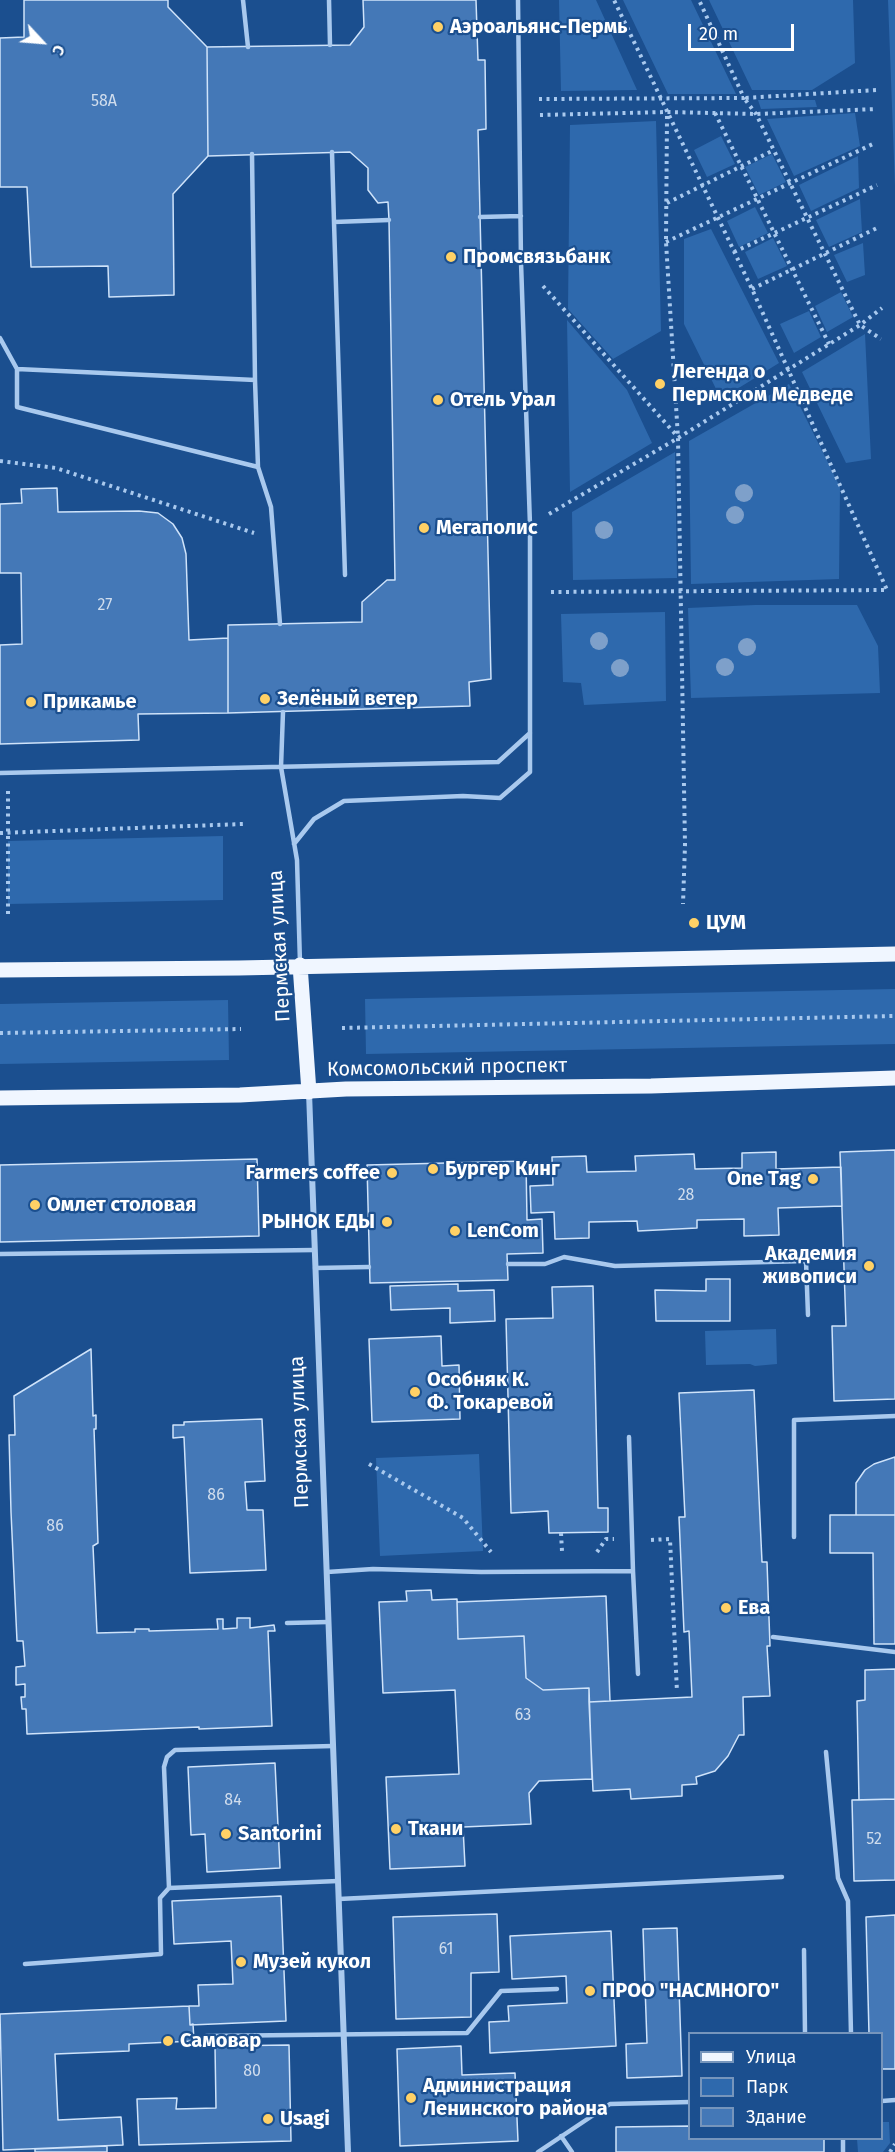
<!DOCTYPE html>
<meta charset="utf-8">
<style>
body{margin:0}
#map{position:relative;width:895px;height:2152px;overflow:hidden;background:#1b4f8f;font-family:"Fira Sans",sans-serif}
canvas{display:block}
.legend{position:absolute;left:688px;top:2032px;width:195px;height:108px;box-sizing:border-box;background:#1b4f8f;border:2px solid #7695bc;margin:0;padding:8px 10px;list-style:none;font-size:18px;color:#fff}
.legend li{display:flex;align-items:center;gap:12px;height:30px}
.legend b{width:30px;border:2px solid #7695bc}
.north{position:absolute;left:12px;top:12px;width:60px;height:60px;-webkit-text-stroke:4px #1b4f8f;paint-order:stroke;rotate:116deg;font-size:16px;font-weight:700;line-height:24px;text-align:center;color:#fff}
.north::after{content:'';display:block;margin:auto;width:21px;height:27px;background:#fff;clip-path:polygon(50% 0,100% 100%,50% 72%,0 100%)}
.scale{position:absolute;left:688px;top:24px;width:106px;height:27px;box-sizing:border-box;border:3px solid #fff;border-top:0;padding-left:8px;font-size:18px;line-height:21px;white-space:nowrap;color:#fff;-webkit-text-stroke:4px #1b4f8f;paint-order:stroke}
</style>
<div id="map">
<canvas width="895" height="2152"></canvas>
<ul class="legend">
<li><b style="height:8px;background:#f0f6ff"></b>Улица</li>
<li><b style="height:16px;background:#2e69ad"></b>Парк</li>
<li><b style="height:16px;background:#4478b7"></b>Здание</li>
</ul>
<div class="north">С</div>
<div class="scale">20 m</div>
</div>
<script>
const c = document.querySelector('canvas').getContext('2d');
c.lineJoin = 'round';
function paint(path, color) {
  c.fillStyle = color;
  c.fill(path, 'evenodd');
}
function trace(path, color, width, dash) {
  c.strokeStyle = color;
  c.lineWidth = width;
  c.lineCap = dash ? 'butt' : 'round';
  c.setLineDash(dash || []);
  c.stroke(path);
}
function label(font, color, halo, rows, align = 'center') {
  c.font = font + ' "Fira Sans",sans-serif';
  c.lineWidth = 4.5;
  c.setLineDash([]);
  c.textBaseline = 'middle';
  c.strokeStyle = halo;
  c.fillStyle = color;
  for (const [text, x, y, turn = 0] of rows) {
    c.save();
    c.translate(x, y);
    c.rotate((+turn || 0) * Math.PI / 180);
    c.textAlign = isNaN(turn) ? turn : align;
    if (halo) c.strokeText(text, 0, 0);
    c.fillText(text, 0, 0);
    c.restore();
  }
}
paint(new Path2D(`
 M559,0H596L637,90L561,91Z
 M623,0H691L736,94H668Z
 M709,0H853L855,63L812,90H752Z
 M888,0H895V186Z
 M758,100H815L817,107L761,109Z
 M855,113L860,146L794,176L767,119Z
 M656,121L661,331L613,359L568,309L570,125Z
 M721,136L735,164L707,177L694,150Z
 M772,154L786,182L759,195L745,167Z
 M858,156L859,188L811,211L799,185Z
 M860,199L862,232L829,247L816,220Z
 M755,207L768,233L739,247L727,221Z
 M711,229L779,363L721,399L684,324V239Z
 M773,238L787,266L758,279L745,252Z
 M863,243L865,275L847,282L834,255Z
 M841,292L853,317L827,332L815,306Z
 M809,311L821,337L794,353L780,324Z
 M567,320L627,390L652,443L570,492Z
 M865,334L871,459L846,463L802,372Z
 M789,384L840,487L839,579L691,584L689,441Z
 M675,452L677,578L573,580L572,512Z
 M755,605H857L878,646L880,693L691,698L688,608Z
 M665,612L666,701L584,705L581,683L563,682L561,614Z
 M223,836V900L8,904V841Z
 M895,989V1044L366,1054L365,999Z
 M228,1000L229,1060L0,1064V1004Z
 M776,1329L777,1364L755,1366L750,1364L706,1365L705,1331Z
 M479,1454L483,1551L380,1556L376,1458Z
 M882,2122H889L890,2143L883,2152H858L857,2139L882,2138Z`), '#2e69ad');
const building = new Path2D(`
 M24,0H168V7L207,47L208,156L173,194L174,295L109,297L108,266L31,267L27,187H0V38L24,37Z
 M363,0H476L478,60H485L486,129L478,130L491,679L469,682L470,706L228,713V625L362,622V602L387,580H395L389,220L388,202L378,203L368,190V168L350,152L208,156L207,47L350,45L364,27Z
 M57,488L58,512L139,511L158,513L173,524L182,538L186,554L189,640L228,638V713L138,714L139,740L0,744V645L22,644L21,573H0V504L22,503L21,489Z
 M895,1150V1399L834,1401L832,1326H846L840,1152Z
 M776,1152V1169L841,1167L842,1206L778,1208L779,1235L744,1236V1219L697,1220V1228L638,1231L637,1221L589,1222V1238L555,1239L554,1212L531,1213L530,1186L553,1185L552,1157L586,1156L587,1172L636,1171L635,1156L694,1154L695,1169L742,1168V1153Z
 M257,1159L259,1236L0,1242V1165Z
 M526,1161L527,1220L542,1219L543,1253L507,1254L508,1280L370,1283L367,1165Z
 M706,1279H730V1321H656L655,1290L706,1291Z
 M458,1284V1291L494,1290L495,1321L450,1323V1308L391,1310L390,1286Z
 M593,1286L598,1508H608V1532L549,1533L548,1511L511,1513L506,1319L553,1318L552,1287Z
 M441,1336L442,1366L459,1365L460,1419L372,1422L369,1339Z
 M91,1349L93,1416L96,1415V1429H94L98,1543L93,1546L97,1633L135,1632V1629H149V1631L218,1629L217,1619H223V1629L237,1628V1618H250V1628L274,1625L275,1631H268L272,1726L199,1729V1727L27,1734L26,1709H22L21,1697H25V1684L16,1685V1667L25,1666L23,1641H17L11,1512L9,1435H15L14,1396Z
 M754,1390L762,1562H767L770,1646H767L770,1696L743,1697L744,1735H739L728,1756L715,1771L696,1777L697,1784L682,1785V1796L631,1799L630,1789L593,1791L589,1702L692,1697L689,1631L684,1632L679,1517H685L679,1393Z
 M262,1419L265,1481L245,1482L247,1510H263L266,1570L190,1573L184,1437L173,1438V1425H184V1422Z
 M895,1457V1515H856V1483L865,1470L874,1464Z
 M830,1515H895V1644H874L873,1553H830Z
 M431,1590L432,1600L457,1599L458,1639L524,1636L526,1678L543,1690L589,1688L592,1779L539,1781L529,1793L531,1824L463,1827L465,1866L390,1869L386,1777L459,1774L455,1690L383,1693L379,1602L407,1601L406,1591Z
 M606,1596L610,1701L589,1702V1688L543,1690L526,1678L524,1636L458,1639L457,1602Z
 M895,1669V1799L859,1800L857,1701L865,1700V1670Z
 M275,1763L280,1868L207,1872L205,1834L191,1835L188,1767Z
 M895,1799V1880L854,1881L852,1800Z
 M281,1896L286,2021L190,2025L189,2006H199L198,1985L233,1984L231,1941L174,1944L172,1901Z
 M497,1914L499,1972L471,1973V2017L396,2019L393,1917Z
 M895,1915V2069H882V2034H869L866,1917Z
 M677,1928L682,2076L627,2078L626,2044L647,2043L643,1929Z
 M611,1931L616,2046L490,2053L489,2022L509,2021L508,2006L567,2003L566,1976L512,1979L510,1936Z
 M189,2006L190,2025L193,2024L194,2041L129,2044V2051L55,2054L58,2120L121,2117L123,2145L3,2150L0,2014Z
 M289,2045L291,2141L139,2145L137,2099L177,2098L176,2109L216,2108L215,2046Z
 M461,2046L462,2075L515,2073L518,2141L400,2146L397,2049Z
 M690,2126V2138H824V2152H616V2127Z
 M107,2146V2152H35V2149Z`);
paint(building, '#4478b7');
trace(building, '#cfe3fa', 1.5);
trace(new Path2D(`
 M876,90L744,98L756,114L860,325L881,339
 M539,99L744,98L699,0
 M715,113L829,344
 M540,115L667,112L756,114L876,109
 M667,116L666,242L678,438L685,845L683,904
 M667,203L774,150
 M666,242L875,143
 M734,252L877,185
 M543,286L678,437
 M752,289L879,227
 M0,461L56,468L254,533
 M549,514L678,438L860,325L882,308
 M551,592L887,590L752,289L614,0
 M8,791V918
 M0,833L243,824
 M342,1028L895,1016
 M0,1033L241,1029
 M369,1464L463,1518L491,1552
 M561,1533L562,1551
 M651,1540L670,1539L677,1692
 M597,1552L606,1539H614
 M890,2152L895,2144`), '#a9c9ee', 4, [3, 4.5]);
trace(new Path2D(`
 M243,0L248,47
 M329,0L330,45
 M332,152L334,222
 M252,154L255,380L258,467L271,507L280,624
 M480,217L521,216
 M0,338L17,369L255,380
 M17,369V407L258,467
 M345,575L334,222L389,220
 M283,712L281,767L297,860L300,963
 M0,773L498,762L530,733
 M294,844L314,819L344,801L463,796L500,798L530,772V525L521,262L518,0
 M0,1254L315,1250
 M508,1264H545L564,1257L615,1266L806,1261L808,1315
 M315,1268L369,1267
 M794,1537V1420L895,1416
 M633,1571L638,1674
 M327,1572L373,1569L481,1572L633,1571L629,1437
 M287,1623L328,1622
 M773,1637L895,1652
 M333,1746L175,1750L167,1757L164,1767L169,1888L338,1881
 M826,1752L838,1878L848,1901L851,2034
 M339,1899L782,1877
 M804,1950L805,2034
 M25,1964L161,1954L160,1898L169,1888
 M206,2036L467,2033L501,1991L557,1989
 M882,2101L895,2100
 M561,2136L572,2152
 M538,2152L610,2104L690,2102
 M843,2152V2138`), '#a9c9ee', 4.5);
trace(new Path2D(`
 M309,1092L348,2152`), '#a9c9ee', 6);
trace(new Path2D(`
 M300,965L309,1092
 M0,970L239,968L895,954
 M0,1098L240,1095L346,1089L651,1086L895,1078`), '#f0f6ff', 15);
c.fillStyle = '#7ea0ca';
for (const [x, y] of [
 [744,493],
 [735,515],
 [604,530],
 [599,641],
 [747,647],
 [725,667],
 [620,668]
]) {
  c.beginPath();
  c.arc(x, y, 9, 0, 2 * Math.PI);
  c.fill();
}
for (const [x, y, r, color] of [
 [438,27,6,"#ffd166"],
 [451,257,6,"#ffd166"],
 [660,384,6,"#ffd166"],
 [438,400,6,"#ffd166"],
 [424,528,6,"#ffd166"],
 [265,699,6,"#ffd166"],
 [31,702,6,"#ffd166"],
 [694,923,6,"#ffd166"],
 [433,1169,6,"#ffd166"],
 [392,1173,6,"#ffd166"],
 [813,1179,6,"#ffd166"],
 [35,1205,6,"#ffd166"],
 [387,1222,6,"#ffd166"],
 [455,1231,6,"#ffd166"],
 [869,1266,6,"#ffd166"],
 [415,1392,6,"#ffd166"],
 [726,1608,6,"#ffd166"],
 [396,1829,6,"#ffd166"],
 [226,1834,6,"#ffd166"],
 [241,1962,6,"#ffd166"],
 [590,1991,6,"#ffd166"],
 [168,2041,6,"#ffd166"],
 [411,2098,6,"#ffd166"],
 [268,2119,6,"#ffd166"]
]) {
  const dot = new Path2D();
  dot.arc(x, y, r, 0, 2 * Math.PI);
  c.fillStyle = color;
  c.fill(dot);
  trace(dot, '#1b4f8f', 2);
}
label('16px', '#d0dded', null, [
 ["58А",104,102],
 ["27",105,606],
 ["28",686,1196],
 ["86",216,1496],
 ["86",55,1527],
 ["63",523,1716],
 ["84",233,1801],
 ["52",874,1840],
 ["61",446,1950],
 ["80",252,2072]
]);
label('bold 20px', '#fff', '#1b4f8f', [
 ["Аэроальянс-Пермь",450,27],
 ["Промсвязьбанк",463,257],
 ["Легенда о",672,372],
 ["Пермском Медведе",672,395],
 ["Отель Урал",450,400],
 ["Мегаполис",436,528],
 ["Зелёный ветер",277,699],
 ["Прикамье",43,702],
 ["ЦУМ",706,923],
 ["Бургер Кинг",445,1169],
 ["Farmers coffee",380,1173,"right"],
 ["One Tяg",801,1179,"right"],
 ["Омлет столовая",47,1205],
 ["РЫНОК ЕДЫ",375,1222,"right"],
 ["LenCom",467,1231],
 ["Академия",857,1254,"right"],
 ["живописи",857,1277,"right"],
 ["Особняк К.",427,1380],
 ["Ф. Токаревой",427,1403],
 ["Ева",738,1608],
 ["Ткани",408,1829],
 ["Santorini",238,1834],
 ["Музей кукол",253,1962],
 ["ПРОО \"НАСМНОГО\"",602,1991],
 ["Самовар",180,2041],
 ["Администрация",423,2086],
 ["Ленинского района",423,2109],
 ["Usagi",280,2119]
], 'left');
label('20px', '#fff', '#1b4f8f', [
 ["Пермская улица",280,946,-93],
 ["Комсомольский проспект",447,1068,-1],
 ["Пермская улица",300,1432,-92]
]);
</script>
